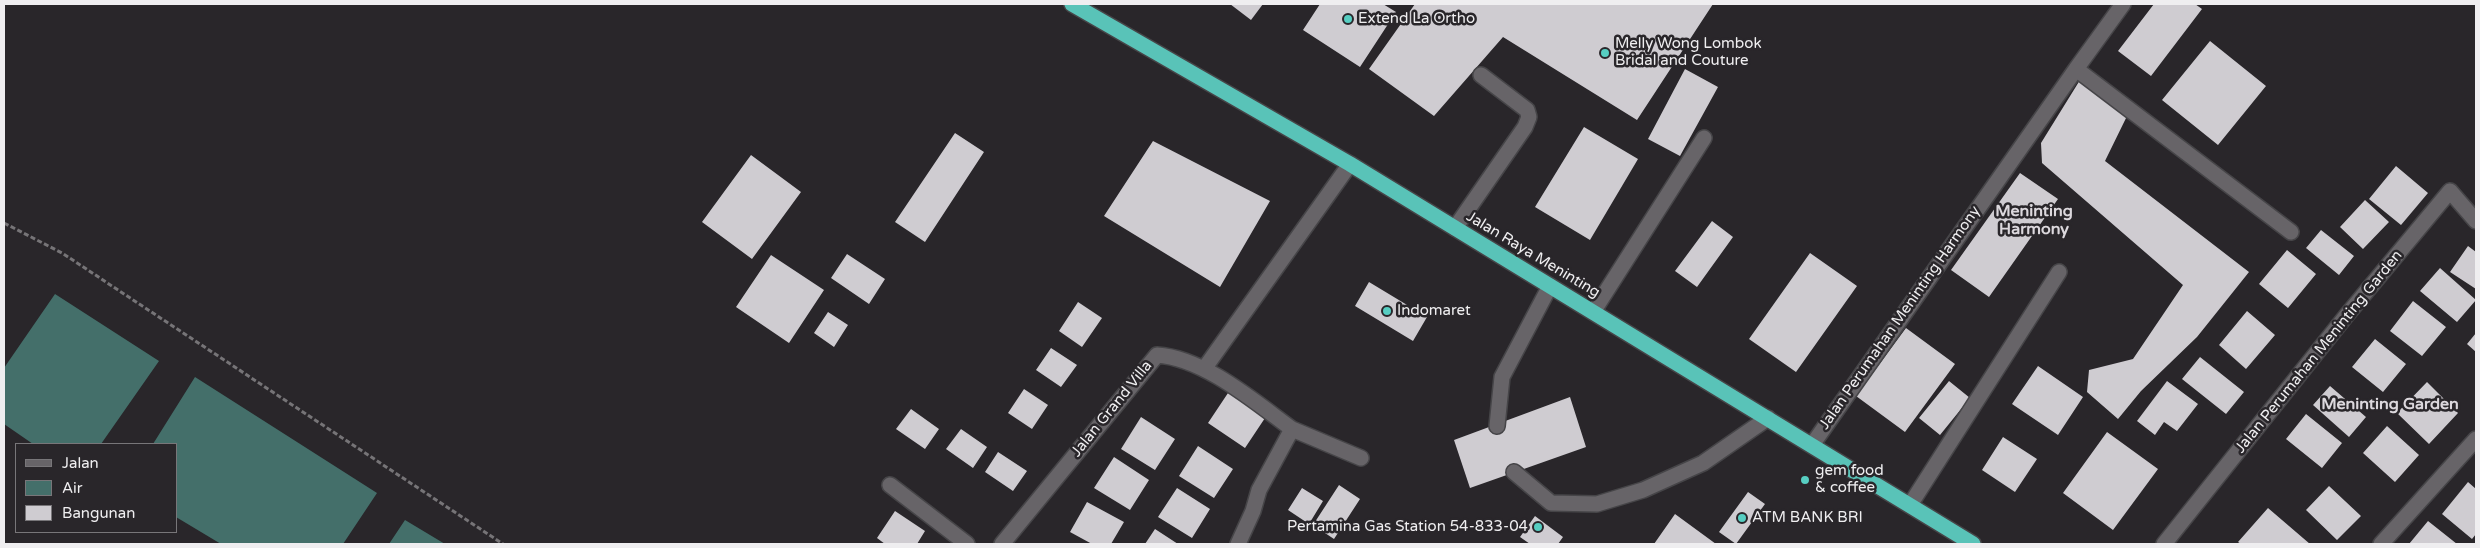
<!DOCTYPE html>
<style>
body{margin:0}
#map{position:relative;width:2480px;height:548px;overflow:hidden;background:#29262a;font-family:"Varela Round",sans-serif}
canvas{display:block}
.frame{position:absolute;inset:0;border:5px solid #efeef0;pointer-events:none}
.legend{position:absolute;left:15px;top:443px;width:162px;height:90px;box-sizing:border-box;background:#29262a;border:1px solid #787679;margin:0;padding:6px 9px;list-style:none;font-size:15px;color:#efeef0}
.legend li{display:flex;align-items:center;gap:10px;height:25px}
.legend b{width:25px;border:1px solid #787679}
</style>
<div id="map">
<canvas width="2480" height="548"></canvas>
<div class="frame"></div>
<ul class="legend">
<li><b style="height:6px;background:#676468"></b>Jalan</li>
<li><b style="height:14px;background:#446f6a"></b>Air</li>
<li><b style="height:14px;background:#cfccd1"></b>Bangunan</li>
</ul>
</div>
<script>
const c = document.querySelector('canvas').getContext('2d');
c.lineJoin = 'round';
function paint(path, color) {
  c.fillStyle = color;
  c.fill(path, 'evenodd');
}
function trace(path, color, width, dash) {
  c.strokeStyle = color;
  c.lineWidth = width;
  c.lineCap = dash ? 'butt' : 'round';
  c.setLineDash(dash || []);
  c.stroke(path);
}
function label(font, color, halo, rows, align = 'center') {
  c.font = font + ' "Varela Round",sans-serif';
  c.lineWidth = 5;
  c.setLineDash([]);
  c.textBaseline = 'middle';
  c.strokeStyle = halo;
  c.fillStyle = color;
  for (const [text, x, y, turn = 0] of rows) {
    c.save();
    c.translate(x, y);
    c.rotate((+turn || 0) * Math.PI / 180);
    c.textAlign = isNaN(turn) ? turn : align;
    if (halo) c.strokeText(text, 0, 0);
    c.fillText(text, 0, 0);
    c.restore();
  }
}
paint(new Path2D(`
 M55,294L159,361L101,444H33L4,424V368Z
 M195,377L377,493L343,544H221L176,517V444H153Z
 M405,520L445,544H389Z`), '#446f6a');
paint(new Path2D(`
 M1230,4H1263L1251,20Z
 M1320,4H1383L1396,12L1360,67L1303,30Z
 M1415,4H1713L1637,120L1503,37L1434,116L1369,69Z
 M2154,4H2195L2202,9L2151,76L2118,51Z
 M2210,41L2266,86L2218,145L2162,100Z
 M1685,69L1718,87L1680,156L1648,139Z
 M2080,80L2128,114L2105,161L2249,272L2197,337L2141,391L2118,419L2087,392L2089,370L2133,359L2183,285L2042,163L2041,143Z
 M1584,127L1638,159L1590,240L1535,207Z
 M955,133L984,152L925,242L895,222Z
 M1153,141L1270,201L1220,287L1104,216Z
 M751,155L801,192L752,259L702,222Z
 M2396,166L2428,193L2401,225L2369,199Z
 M2020,173L2058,199L1989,297L1951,270Z
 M2365,200L2389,222L2363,249L2340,227Z
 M1712,221L1733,237L1697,287L1675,271Z
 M2321,230L2354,256L2339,275L2306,248Z
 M2468,246L2476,252V289L2450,272Z
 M2287,250L2316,274L2288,308L2259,284Z
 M1810,253L1857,286L1796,372L1749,339Z
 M847,254L885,279L869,304L831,278Z
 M771,255L824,290L789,343L736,307Z
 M2440,268L2476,300L2457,322L2420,291Z
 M1369,282L1427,317L1413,341L1355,306Z
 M2413,301L2446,327L2422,356L2390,331Z
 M1078,302L1102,318L1082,347L1059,331Z
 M2247,311L2275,335L2246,369L2219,345Z
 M828,312L848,325L834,347L814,333Z
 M1906,328L1955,364L1905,432L1856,396Z
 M2476,333V352L2467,344Z
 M2375,339L2406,364L2383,392L2352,367Z
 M1051,348L1077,365L1061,387L1036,370Z
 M2200,357L2244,392L2226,414L2182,379Z
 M2038,366L2083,397L2058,435L2012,404Z
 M1949,381L1970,398L1940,435L1919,418Z
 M2167,381L2198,404L2177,431L2164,422L2155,435L2137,421Z
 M2427,382L2458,413L2429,444L2397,413Z
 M2330,386L2366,417L2349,437L2313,405Z
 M1024,389L1048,405L1032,429L1008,413Z
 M1230,390L1267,415L1245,448L1208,423Z
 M1570,397L1586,447L1470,488L1454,440Z
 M911,409L939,429L925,449L896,429Z
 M2306,414L2342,443L2322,468L2286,439Z
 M1141,417L1175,439L1155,470L1121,449Z
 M2387,426L2419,455L2395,482L2363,453Z
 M961,429L987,447L973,468L946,449Z
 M2107,432L2158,469L2113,530L2063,493Z
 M2003,437L2037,459L2015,492L1982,470Z
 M1198,446L1233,469L1214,498L1179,476Z
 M998,452L1027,471L1013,491L985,472Z
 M1114,457L1149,480L1130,510L1094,488Z
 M2468,482L2476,489V534L2472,539L2442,514Z
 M1339,485L1360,499L1334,539L1313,525Z
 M2329,486L2361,516L2337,540L2306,510Z
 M1177,488L1210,509L1192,538L1158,517Z
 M1302,488L1323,501L1309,524L1288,510Z
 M1748,492L1765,504L1736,544L1719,532Z
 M1087,502L1124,522L1111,544H1092L1070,532Z
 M2268,508L2310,544H2241L2238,542Z
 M895,511L925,531L917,544H885L877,538Z
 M1675,514L1716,544H1654Z
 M1535,516L1563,537L1558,544H1530L1520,537Z
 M2428,521L2457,544H2409Z
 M1155,529L1178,544H1145Z`), '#cfccd1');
const lane = new Path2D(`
 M1455,228L1525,127L1529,117L1527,110L1481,75
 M1497,426L1502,377L1550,286
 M1514,472L1551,503L1597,504L1643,490L1703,463L1768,418`);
const street = new Path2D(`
 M2076,69L2123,4
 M1593,312L1704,138
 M1204,369L1350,164
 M1292,429L1361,458
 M1812,445L2076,69L2291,232
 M890,485L967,544
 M1910,505L2059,272
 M1002,544L1157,355C1204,358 1255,402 1292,429L1259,490L1253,511L1238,544
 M2164,544L2346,316L2450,191L2476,221
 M2381,544L2476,439`);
const highway = new Path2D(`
 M1072,4L1350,164L1973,544`);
trace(lane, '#464548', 18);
trace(street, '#464548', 18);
trace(highway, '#464548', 18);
trace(new Path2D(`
 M4,223L62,253L503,544`), '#767477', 3, [5, 2.5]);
trace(lane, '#676468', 15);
trace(street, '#676468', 15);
trace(highway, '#59c3b8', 15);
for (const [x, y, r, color] of [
 [1348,19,5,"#57cec2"],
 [1605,53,5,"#57cec2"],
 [1387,311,5,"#57cec2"],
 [1805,480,5,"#57cec2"],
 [1742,518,5,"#57cec2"],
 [1538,527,5,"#57cec2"]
]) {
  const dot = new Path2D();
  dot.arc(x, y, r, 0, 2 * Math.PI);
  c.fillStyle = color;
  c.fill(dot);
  trace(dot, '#29262a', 2);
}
label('15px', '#efeef0', '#29262a', [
 ["Extend La Ortho",1358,19],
 ["Melly Wong Lombok",1615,44],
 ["Bridal and Couture",1615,61],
 ["Indomaret",1397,311],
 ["gem food",1815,471],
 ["& coffee",1815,488],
 ["ATM BANK BRI",1752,518],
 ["Pertamina Gas Station 54-833-04",1528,527,"right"]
], 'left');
label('15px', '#efeef0', '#29262a', [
 ["Jalan Raya Meninting",1533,255,31],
 ["Jalan Perumahan Meninting Harmony",1900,318,-55],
 ["Jalan Perumahan Meninting Garden",2319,352,-51],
 ["Jalan Grand Villa",1112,409,-51]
]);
label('bold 16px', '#dcd8dd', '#29262a', [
 ["Meninting",2034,212],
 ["Harmony",2034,230],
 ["Meninting Garden",2390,405]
]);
</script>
